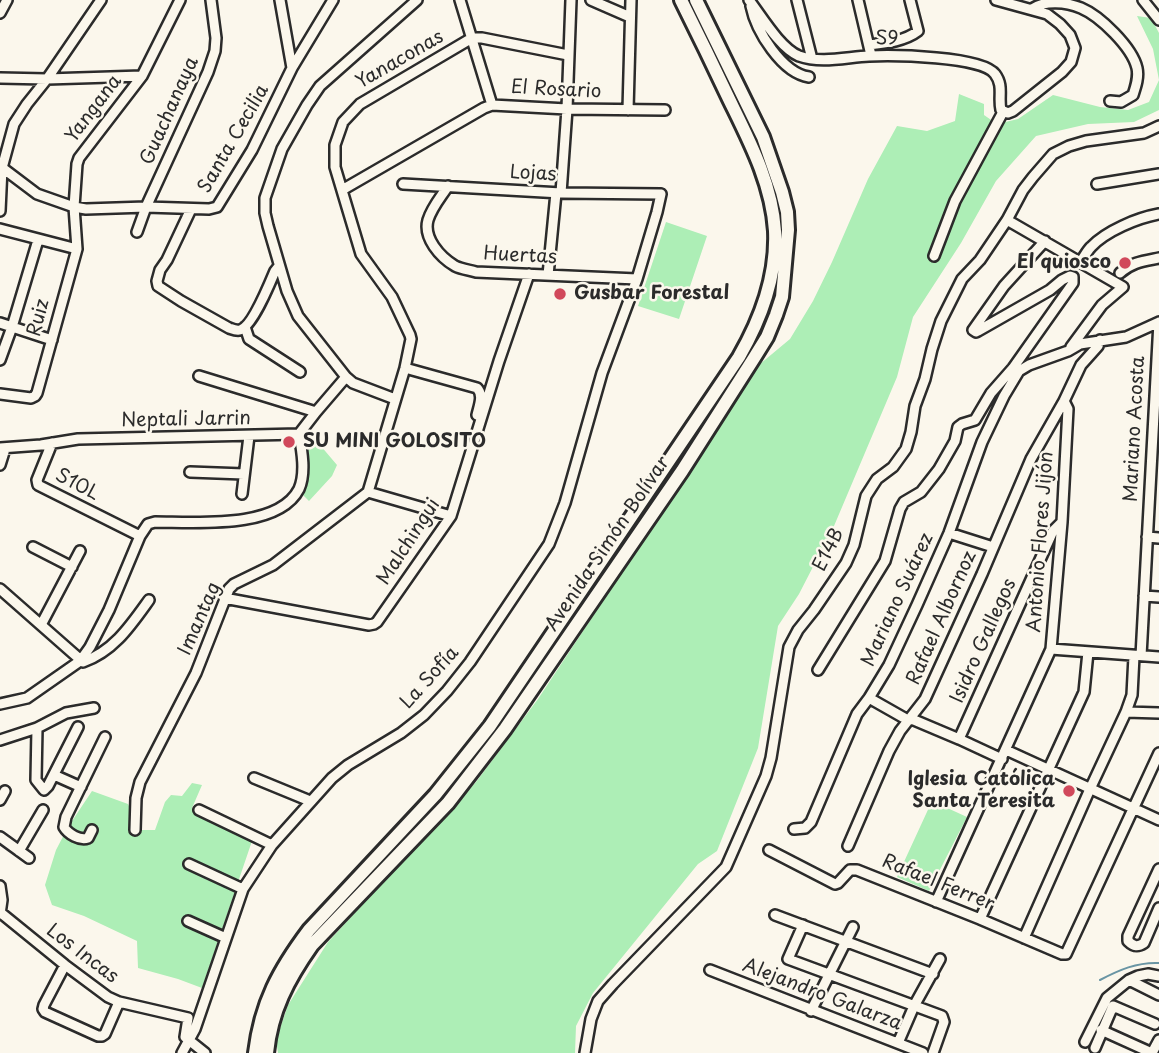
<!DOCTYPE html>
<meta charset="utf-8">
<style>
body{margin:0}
canvas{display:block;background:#fbf7ec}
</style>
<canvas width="1159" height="1053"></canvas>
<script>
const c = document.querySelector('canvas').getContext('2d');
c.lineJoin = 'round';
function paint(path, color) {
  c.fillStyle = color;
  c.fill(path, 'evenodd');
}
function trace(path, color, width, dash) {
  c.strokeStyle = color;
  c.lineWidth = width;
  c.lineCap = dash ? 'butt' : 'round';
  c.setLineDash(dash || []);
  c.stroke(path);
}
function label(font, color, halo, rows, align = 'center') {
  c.font = font + ' "Playpen Sans",sans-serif';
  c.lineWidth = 5;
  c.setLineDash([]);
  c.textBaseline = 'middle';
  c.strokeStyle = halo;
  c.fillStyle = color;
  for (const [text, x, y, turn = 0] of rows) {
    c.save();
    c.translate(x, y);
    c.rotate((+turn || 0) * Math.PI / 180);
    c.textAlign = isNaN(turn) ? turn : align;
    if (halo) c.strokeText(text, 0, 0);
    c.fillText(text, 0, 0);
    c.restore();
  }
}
paint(new Path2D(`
 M1137,16L1151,18L1159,33V110L1134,122L1088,124L1036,136L996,181L961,243L913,317L897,377L834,526L799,594L778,626L758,748L717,851L698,864L593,993L576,1026L575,1053H278L276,1040L288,1005L328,942L476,782L538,699L760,364L790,339L813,301L832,262L868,179L897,126L927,131L955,121L959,94L984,104V115L997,124L1018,119L1053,95L1100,107L1128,110L1149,102L1159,80L1153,49Z
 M666,222L707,236L679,319L638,306Z
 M309,432L337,465L332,476L309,501L300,492L308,471L306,433Z
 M192,783L202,785L192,808L197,814L252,841L202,988L178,979L138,968L137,941L84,916L52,905L45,885L56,850L68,827L92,791L128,804L141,830H155L165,802L171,795L182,796Z
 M932,801L967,817L929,891L897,877Z`), '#adeeb6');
trace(new Path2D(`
 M1100,980C1119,970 1137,962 1159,963`), '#6995a4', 2);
const minor = new Path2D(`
 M280,0L292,68
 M460,0L492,105
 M591,0L630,17
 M749,0C762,17 780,48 799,56C821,64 847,57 869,56C893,55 982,56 995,74C1004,86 998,97 1001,110L1008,113L1013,111L1062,72L1071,62L1075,48L1070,35L1060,24L1047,14L996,0
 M797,0L812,59
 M858,0L870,51
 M1143,0L1159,20
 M751,6C756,31 782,73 809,77
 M1032,9C1045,0 1066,2 1081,8C1100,16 1132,47 1137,68C1139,77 1136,86 1133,95L1121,102L1110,101
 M0,13L7,0
 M869,45C886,43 905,41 918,31L910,0
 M0,78L47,79L142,76
 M628,110L631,0
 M0,166L37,194L74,207L86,209L146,207L209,209L217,207L252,150L292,68L333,0
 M1097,184L1159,174
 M448,186C441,197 432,207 428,220C423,238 440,257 455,266C461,269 469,270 476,272L637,279
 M342,190L484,108L492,105L567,109L665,110
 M561,193L567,109L571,0
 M191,209L167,260L160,270L157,281L158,286L181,301L229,328C232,329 236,331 240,330C252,327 270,283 275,271L279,266
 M0,211L2,168L14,124L27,104L47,79L101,0
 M1007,220L1123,287L1102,305L1071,347
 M0,229L77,249
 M137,232L146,207L208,72L215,51L216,38L211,0
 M934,256L955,201L1003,112
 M1081,261C1084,257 1087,251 1091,247C1106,231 1137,218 1159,214
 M1120,273C1132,262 1144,261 1159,258
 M548,275L556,193
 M0,323L52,340
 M245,327L249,339L300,372
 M0,360L12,327L38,240
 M405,368L477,388C484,395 479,406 477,415
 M199,376L316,412
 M0,394L31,398L35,396L37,393L77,249L74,207L77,164L79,158L142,76L180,0
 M395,399L353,383L346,377L298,316L287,291L268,226L265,213V198L282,149L307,105L320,86L417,0
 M299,434L316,412L346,377
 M52,443L37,480L38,485L140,536
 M0,448L41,445L78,439L299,434
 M0,465L5,449
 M190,472L244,474
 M368,492L451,516
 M242,494L249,436
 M949,533L993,547
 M1147,537L1159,538
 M33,547L72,567
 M0,589L83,662C114,651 131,625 149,600
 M1144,596L1159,597
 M224,598L369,625L374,624L377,622L451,516L499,361L529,274
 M41,625L80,551
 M1051,649L1159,657
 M1141,656L1159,322
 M818,670L885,561L900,509L904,502L921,492L939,469L955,441L958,427L962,424L975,420L991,393L1013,368L1073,283V277L1070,276L1062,280L1050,290L978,331L976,332L973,330L1004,286L1045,241
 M869,698L906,719L914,720L959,739L1002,759
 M0,704L27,698L80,661L90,647L109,610L140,536L148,524L155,522C194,522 278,530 299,489C306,473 302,451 299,434
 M1126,712L1159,713
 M37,728L36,780L44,790L48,786L78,727
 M959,739L1053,531L1062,522
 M0,740L37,728L66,713L94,708
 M1006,750L1159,820
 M54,775L81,787
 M254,778L310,801
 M0,800L5,791
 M199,810L272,845
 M794,829L805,828L811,822L857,714L869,698L889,665L917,605L949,533L982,442L1004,396L1019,371L1029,365L1068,351L1080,344L1126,337L1159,322
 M92,830L88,838C80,841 68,834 64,827L66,817L105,737
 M135,830L136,798L140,782L196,673L229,589L234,584L273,565L368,492L405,368L411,339L410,335L392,297L361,254L335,167V145L343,122L360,104L472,38H482L568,55
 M0,837L29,858
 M848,846L889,751L900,731L925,699L982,574L1031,459L1064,401L1081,365L1098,346L1100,340
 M769,850L835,884L838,883L850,870H857L980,919L1062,954H1066L1159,753
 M19,851L43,810
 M189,864L243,889
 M1159,869L1128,936V941C1134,947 1138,947 1144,943L1159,908
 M0,886L2,900L0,914
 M936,902L1051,649L1062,522L1068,409L1064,401
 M1,913L65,965L108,997L119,1002L188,1018L185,1037L205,1053
 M775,915L933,974
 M980,919L1084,692L1088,652
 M188,921L226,938
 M803,925L788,959L942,1016L944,1022L933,1053
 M1024,938L1090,789L1126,712L1132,695L1134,656
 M65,965L44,1005L43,1009L45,1012L98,1036H102L105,1034L119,1002
 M710,970L923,1053
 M1129,980L1159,995
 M811,1011L853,927
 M1101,1030L1152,1053L1159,1040
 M1085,1042L1107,998L1129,980L1138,976L1148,974L1159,976
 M898,1043L914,1006L940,959
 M1095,1048L1113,1006L1155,1024
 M182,1053L195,1029L243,889L272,845L332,778L348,765L401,733L424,715L447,691L470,662L549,544L565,503L602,373L637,279L657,212L661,194L561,193L403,184
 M585,1053L591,1019L598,1001L613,984L726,867L766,776L771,758L789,647L798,630L814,610L846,563L854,545L866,496L877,479L893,467L906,449L911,432L915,406L925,379L932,349L941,321L962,279L980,260L1007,220L1023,190L1033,177L1053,154L1069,146L1086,141L1144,133L1159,126`);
const highway = new Path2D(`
 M255,1053C261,1003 279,970 309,930L435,795L490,726L739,357C761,319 777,276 775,231C772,184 750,142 730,101C714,67 698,34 681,0
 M267,1053C271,1011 288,979 312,945L448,803L505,729L682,471L754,358L767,337L776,315L782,297L788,230L787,212L782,192L763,137L696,0`);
trace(minor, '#2b2b2b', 14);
trace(highway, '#2b2b2b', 18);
trace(minor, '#fbf7ec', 9);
trace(highway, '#fbf7ec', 12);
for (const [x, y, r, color] of [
 [1125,263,7,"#d1495b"],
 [560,294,7,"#d1495b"],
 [289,442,7,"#d1495b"],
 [1069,791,7,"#d1495b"]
]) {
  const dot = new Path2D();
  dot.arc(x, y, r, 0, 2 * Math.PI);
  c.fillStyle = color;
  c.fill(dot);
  trace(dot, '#fbf7ec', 2.5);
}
label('19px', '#2b2b2b', '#fbf7ec', [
 ["S9",887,39,1],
 ["Yanaconas",400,60,-30],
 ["El Rosario",556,90,3],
 ["Yangana",94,109,-53],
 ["Guachanaya",170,111,-66],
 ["Santa Cecilia",234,139,-60],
 ["Lojas",533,174,3],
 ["Huertas",520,256,3],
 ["Ruiz",39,318,-75],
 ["Neptali Jarrin",186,420,-1],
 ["Mariano Acosta",1135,429,-87],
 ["S10L",77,485,27],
 ["Malchingui",409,542,-57],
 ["Antonio Flores Jijón",1041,542,-86],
 ["Avenida Simón Bolívar",608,544,-56],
 ["E14B",829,550,-63],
 ["Mariano Suárez",898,600,-65],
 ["Rafael Albornoz",942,618,-66],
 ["Imantag",200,619,-66],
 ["Isidro Gallegos",984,641,-66],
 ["La Sofía",430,678,-48],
 ["Rafael Ferrer",938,883,22],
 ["Los Incas",82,954,37],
 ["Alejandro Galarza",822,995,21]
]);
label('bold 19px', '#2b2b2b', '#fbf7ec', [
 ["El quiosco",1111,263],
 ["Gusbar Forestal",574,294,"left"],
 ["SU MINI GOLOSITO",303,442,"left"],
 ["Iglesia Católica",1055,780],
 ["Santa Teresita",1055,802]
], 'right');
</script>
